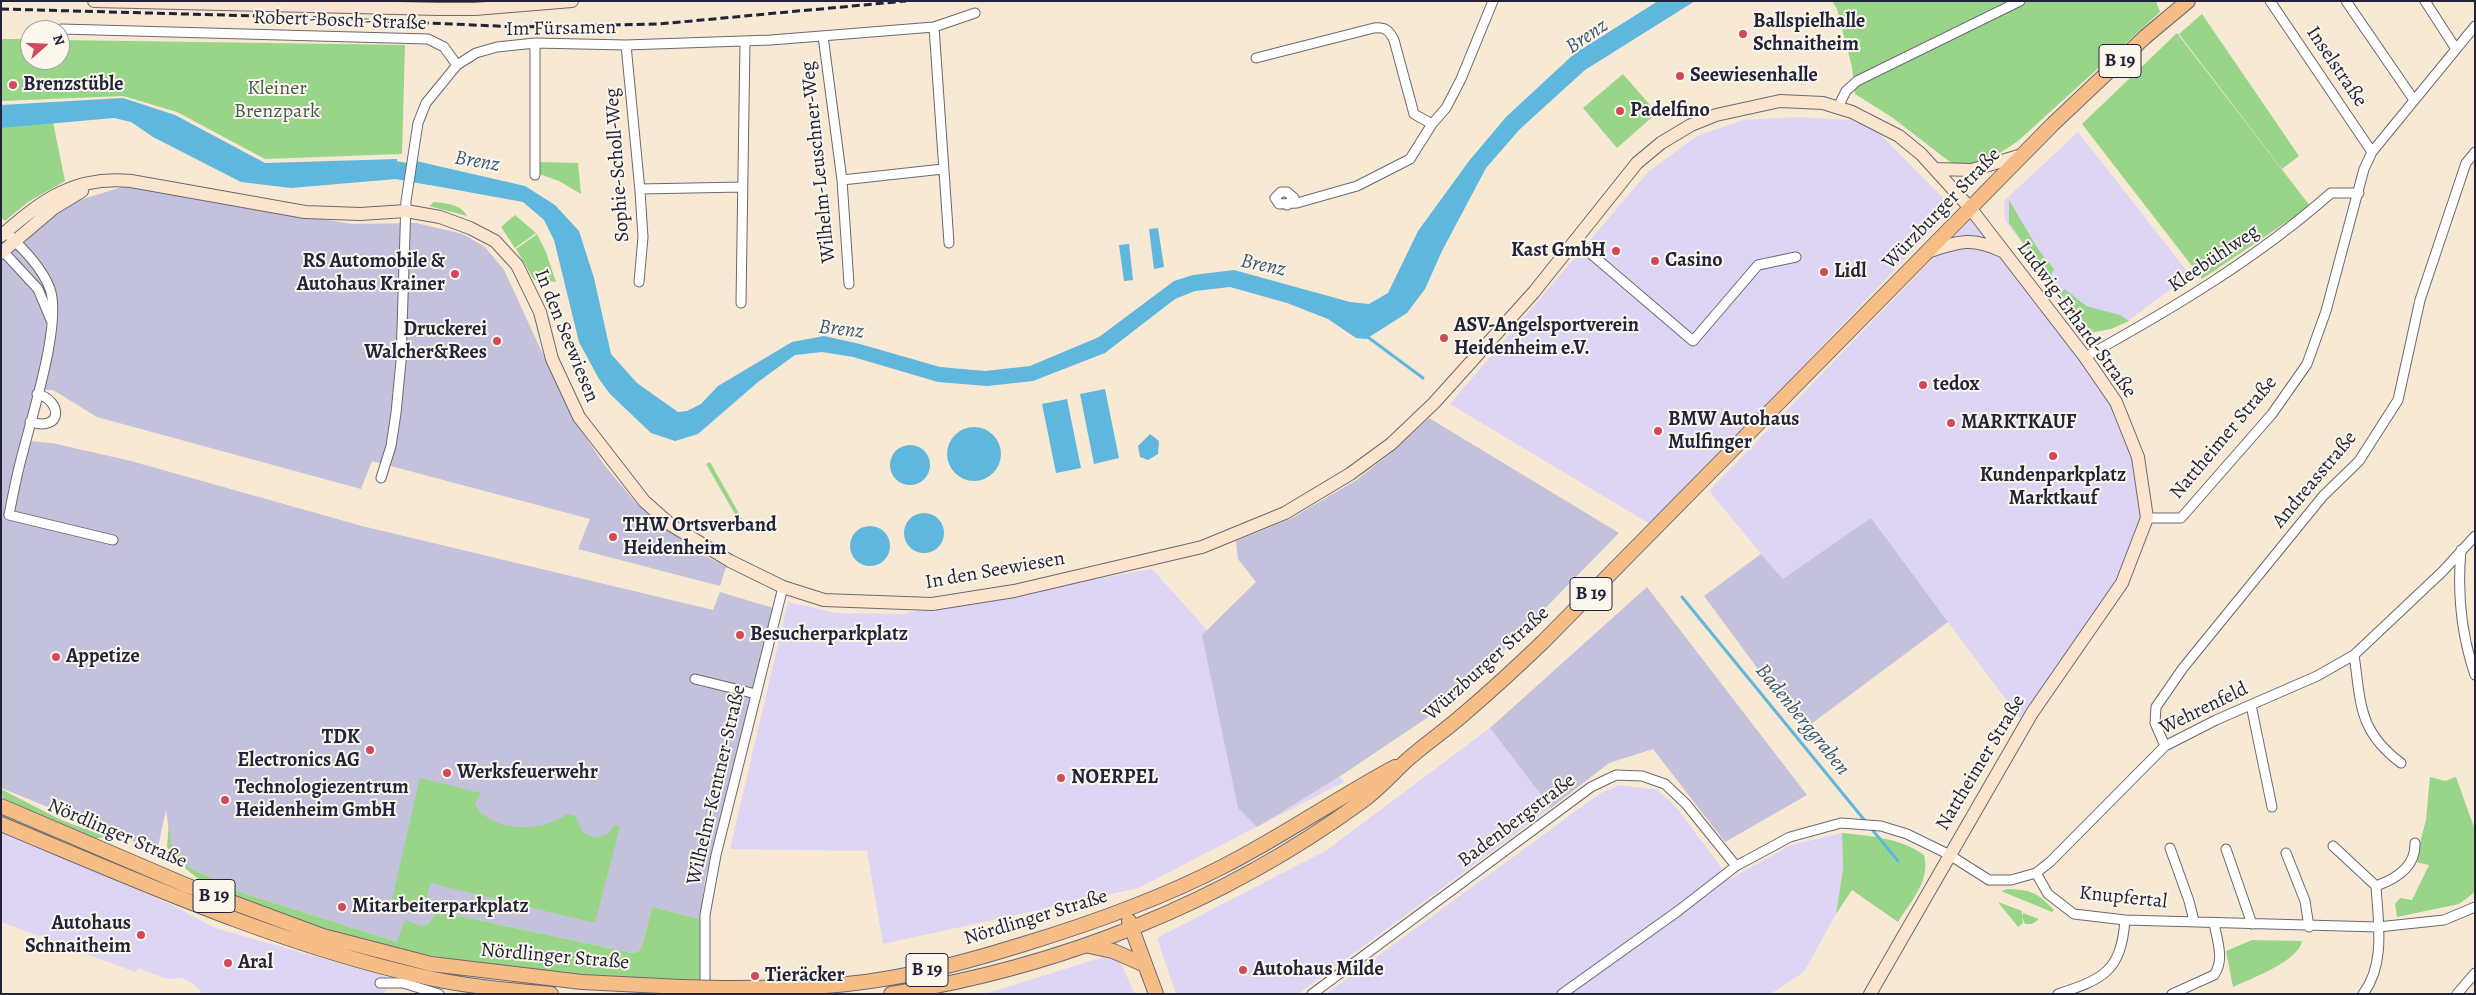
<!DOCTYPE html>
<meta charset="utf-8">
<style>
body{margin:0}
#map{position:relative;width:2476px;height:995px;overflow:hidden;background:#f7e9d3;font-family:Alegreya,serif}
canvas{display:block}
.frame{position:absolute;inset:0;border:2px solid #22223b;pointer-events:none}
.north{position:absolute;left:20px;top:20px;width:50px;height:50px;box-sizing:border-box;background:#fbf7ec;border:1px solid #a4a2a5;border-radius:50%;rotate:70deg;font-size:14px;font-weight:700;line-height:20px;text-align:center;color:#22223b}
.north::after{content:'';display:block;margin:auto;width:18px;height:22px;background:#d1495b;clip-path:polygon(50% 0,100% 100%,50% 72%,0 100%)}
</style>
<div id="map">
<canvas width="2476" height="995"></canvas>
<div class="frame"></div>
<div class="north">N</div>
</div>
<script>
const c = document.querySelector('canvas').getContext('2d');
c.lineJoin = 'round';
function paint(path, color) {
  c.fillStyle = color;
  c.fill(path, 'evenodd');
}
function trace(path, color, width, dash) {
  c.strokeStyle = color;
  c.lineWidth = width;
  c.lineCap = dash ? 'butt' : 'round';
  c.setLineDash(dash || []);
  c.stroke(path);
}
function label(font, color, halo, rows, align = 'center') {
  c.font = font + ' Alegreya,serif';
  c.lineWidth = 4;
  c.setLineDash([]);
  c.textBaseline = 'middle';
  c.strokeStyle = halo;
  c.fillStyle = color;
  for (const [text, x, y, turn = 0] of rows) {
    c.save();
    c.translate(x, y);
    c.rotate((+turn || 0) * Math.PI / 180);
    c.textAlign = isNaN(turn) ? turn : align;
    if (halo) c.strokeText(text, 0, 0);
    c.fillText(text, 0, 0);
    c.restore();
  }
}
paint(new Path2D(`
 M1797,117L1851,120L1876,130L1953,208L1652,525L1450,404L1648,172L1697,136L1743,120Z
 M2078,132L2190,275L2125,323L2088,331L2005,220L2004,201Z
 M1972,218L2073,351L2110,404L2132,459L2141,520L2116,583L2025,725L1871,519L1783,580L1709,491Z
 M1152,569L1344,782L1138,888L883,944L867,851L730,849L788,602L836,613L901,614Z
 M1490,728L1551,808L1298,994H1176L1157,938L1327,850Z
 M1619,785L1657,790L1676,807L1730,879L1791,845L1842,833L1843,869L1836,914L1804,972L1770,994H1326L1599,794Z
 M1,831L172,905L215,928L388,977L390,988L386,989L384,994H203L194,984L182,978L168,979L138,968L135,972L1,922Z
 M1116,953L1135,994H980L1001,989Z`), '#ded5f5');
paint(new Path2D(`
 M125,186L352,224L416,223L463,234L485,247L504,270L572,417L605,466L636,503L690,547L726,567L720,586L578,549L590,519L372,461L361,489L97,417L53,390H38L26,441L52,443L131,461L362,526L713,610L720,592L773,608L705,880L700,919L652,907L642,946L637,952L632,953L437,911L429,923L421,926L397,942L237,891L189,867L171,844L166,810L157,851L1,788V260L43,219L80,200Z
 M1429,418L1619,533L1458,697L1342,775L1257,827L1238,808L1202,635L1256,582L1238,559L1236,541L1290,519L1355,481L1390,454Z
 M1871,518L1948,622L1803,730L1704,596L1761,554L1783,579Z
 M1647,587L1807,795L1725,842L1653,749L1609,763L1551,808L1490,728Z`), '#c3c1db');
paint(new Path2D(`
 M1832,1H2156L2160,12L2018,141L1985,163L1966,166L1950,162L1893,118L1855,94L1852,67L1837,9Z
 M2202,14L2299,156L2282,169L2179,34Z
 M2177,33L2310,206L2202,279L2082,124Z
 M1,39H30V60H60V40L405,45L402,154L265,159L177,112L123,96L1,101Z
 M1623,74L1657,113L1617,148L1583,108Z
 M53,122L65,181L28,202L5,221L1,217V126Z
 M539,162L578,163L581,194L559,181L539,174Z
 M2009,200L2038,249L2054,269L2049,280L2009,223Z
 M434,202C446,203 462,205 467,216L429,206Z
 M515,215L536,233L515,248L501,227Z
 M537,234L546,252L556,282L534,280L516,249Z
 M2065,289L2086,306L2120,315L2129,321L2111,329L2094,332L2081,324L2058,293Z
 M710,462L746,526L743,528L706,464Z
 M2430,777L2445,781L2456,777L2475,830V892L2459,904L2397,917L2395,904L2400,898L2412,900L2429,865L2415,862L2426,820Z
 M420,778L481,793L475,805C493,834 543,832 567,814L576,816L582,832L595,838L608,834L615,825L620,826L595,923L430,883L425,907L392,899Z
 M1,789L61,820L107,837L89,839L3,798Z
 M1,813L118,864V866L1,817Z
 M169,822L171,844L189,867L237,891L397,942L405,920L421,926L429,923L437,911L632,953L637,952L642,946L652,907L700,919L701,981C559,979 416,963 281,915C238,900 194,887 167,847Z
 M1842,833C1870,836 1901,838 1924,855C1931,880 1911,901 1898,922L1852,890L1836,914L1843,869Z
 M2008,889C2033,890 2036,892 2054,910L2052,912L2001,891Z
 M1998,902L2022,911V917L2023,913L2039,919L2032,924H2025L2022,917L2023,923L2018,927Z
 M2252,940L2302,941C2299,961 2250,979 2233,987L2226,951Z`), '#99d589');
paint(new Path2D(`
 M1658,1H1695L1585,70L1520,129L1486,168L1442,251L1425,289L1407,313L1366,339L1356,338L1328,319L1287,303L1230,287L1195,291L1175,299L1105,353L1033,381L987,386L938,382L853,357L822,352L795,355L758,382L698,434L675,441L651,433L610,394L599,379L579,342L554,240L544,220L523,202L413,182L416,161L525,186L555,205L579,231L594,278L611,354L637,383L678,412L687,411L701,404L718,386L792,342L824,336L860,344L940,367L985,371L1030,366L1099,337L1174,281L1193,275L1234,270L1350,302L1369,304L1388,293L1418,231L1469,161L1506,117L1574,54Z
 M123,98L175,115L265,163L397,159L396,179L291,188L241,182L153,137L131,122L114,118L1,128V105Z
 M1158,228L1164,267L1154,269L1149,229Z
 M1129,244L1133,280L1124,281L1119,245Z
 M1105,389L1119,458L1094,464L1080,394Z
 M1067,399L1081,468L1056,473L1042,404Z
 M947 454a27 27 0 1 1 54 0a27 27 0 1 1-54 0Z
 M1150,434L1159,441L1158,454L1148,460L1140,457L1138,446Z
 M890 465a20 20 0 1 1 40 0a20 20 0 1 1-40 0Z
 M904 533a20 20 0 1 1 40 0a20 20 0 1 1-40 0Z
 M850 546a20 20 0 1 1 40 0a20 20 0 1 1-40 0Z`), '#60b7dd');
trace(new Path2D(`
 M1365,335L1423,378
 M1682,597L1866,822
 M1870,827L1898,861`), '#60b7dd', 3);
trace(new Path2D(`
 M372,169L395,170L430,176`), '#60b7dd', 18);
const street = new Path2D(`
 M2270,1L2372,152
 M2346,1L2414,100
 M2425,1L2456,49
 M934,27L949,243
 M61,29L428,39L444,47L457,65
 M823,36L842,180L849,284
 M535,43V175
 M626,45L640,191L643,237L639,282
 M1256,58L1374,28C1385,27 1389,30 1394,40L1414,114L1432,124
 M1838,107L1846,91L1857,81L2020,1
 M842,180L943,169
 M640,189L742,187
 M1287,205L1294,198L1287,192H1281L1275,198L1279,204L1297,203L1357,186L1410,159L1432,124L1446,108L1461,79L1493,1
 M6,232C22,248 42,267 50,289C62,323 32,415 23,452C17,473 13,494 9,515L113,540
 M1576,241L1693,341L1758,265L1796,257
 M1,249L38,289L51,320
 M741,303L745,42
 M2085,357C2172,309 2256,259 2331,193H2359
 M30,422C64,432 62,400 37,394
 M381,478L391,446L396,413L401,361L406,201L418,123L426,103L457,65L476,53L497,47L535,43L626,45L771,40L934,27L975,13
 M2147,518H2181L2272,414L2307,364L2326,311L2364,169L2372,152L2475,26
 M2461,550C2457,594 2461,634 2475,675
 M2354,655C2361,703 2358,731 2401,763
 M695,679L756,694
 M2251,705L2272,807
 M2165,746L2155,723L2156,707L2183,668L2323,496L2359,461L2398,400L2420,300L2466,163L2475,152
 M2333,846L2376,886C2378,921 2386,964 2363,994
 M2170,848L2189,901L2194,921
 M2226,849L2252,924
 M2286,853L2305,901L2309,927
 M2036,873L2048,894L2074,914L2125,920L2378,927L2444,920L2475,907
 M2376,886C2396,879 2416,867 2415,843
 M380,983H403L439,994
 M705,991V915L716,855L783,587
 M1312,994L1591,787L1616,775L1642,776L1665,784L1686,804L1736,866
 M1562,994L1678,911L1736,866L1790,837L1841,823L1881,826L1907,834L1948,854L1989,880H2011L2036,873L2050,862L2165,746L2216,720L2317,676L2354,655L2443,571L2475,536
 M2058,994C2103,979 2121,972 2125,920
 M2172,994L2214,975C2225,960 2217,940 2214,923
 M2457,994L2475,973`);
const secondary = new Path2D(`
 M94,1L439,9H475L572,1
 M1935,169L1972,170L2022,155
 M1,236C42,200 75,175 131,181L305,212L360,214L406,211L440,217L470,228L495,241L517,265L540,312L552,359L579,417L644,501L671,525L730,561L783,587L824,600L932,604L1014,591L1202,547L1285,513L1350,474L1391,444L1434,403L1534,292L1637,163L1661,143L1691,125L1716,115L1780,101L1823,103L1852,112L1899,136L1921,154L1971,209L2085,357L2116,402L2138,457L2147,518L2122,583L2032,713L1870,994
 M1930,251C1960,241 1972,237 2002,251
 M1,253L54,208L82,191`);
const primary = new Path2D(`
 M1,806L188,886L323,936L431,964L582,982L681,987
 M1,824C138,881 275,943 420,976C462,986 508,990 551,994
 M1129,921L1156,994
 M1089,946L1113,951L1145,965
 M722,988C763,987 806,989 847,984C907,978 966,962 1024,944C1093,923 1160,899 1224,866C1283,836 1337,798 1395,767
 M891,994C1061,967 1222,903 1361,802C1378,790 1391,775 1406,761C1425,744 1446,730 1465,713C1492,690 1518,666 1544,641L2053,124L2145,37L2188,1`);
trace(street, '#6d6870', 11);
trace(secondary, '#6d6870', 14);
trace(primary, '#6d6870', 16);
trace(street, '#fff', 9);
trace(secondary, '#fbe5cf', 12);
trace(primary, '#f6be86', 14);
trace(new Path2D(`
 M1,9L296,17L518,27L659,24L906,1`), '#22223b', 3, [8, 4]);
const primaryBridge = new Path2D(`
 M681,987L722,988`);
trace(primaryBridge, '#6d6870', 16, []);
trace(primaryBridge, '#f6be86', 14);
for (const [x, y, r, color] of [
 [1743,34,5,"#d1495b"],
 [1680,76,5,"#d1495b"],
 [13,85,5,"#d1495b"],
 [1620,111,5,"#d1495b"],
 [1616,251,5,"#d1495b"],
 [1655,261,5,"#d1495b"],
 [1824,272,5,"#d1495b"],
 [455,274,5,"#d1495b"],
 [1444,338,5,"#d1495b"],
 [497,341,5,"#d1495b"],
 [1923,385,5,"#d1495b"],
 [1951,423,5,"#d1495b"],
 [1658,431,5,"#d1495b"],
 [2053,456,5,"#d1495b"],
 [613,537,5,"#d1495b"],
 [740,635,5,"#d1495b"],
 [56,657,5,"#d1495b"],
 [370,750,5,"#d1495b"],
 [447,773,5,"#d1495b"],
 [1061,778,5,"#d1495b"],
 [225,800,5,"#d1495b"],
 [342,907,5,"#d1495b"],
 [141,935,5,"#d1495b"],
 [228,963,5,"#d1495b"],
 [1243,970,5,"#d1495b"],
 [755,976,5,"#d1495b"]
]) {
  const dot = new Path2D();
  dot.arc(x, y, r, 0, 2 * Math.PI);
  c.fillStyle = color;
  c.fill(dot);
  trace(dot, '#fbf7ec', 2);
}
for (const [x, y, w] of [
 [2120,61,42],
 [1591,594,42],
 [214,896,42],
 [927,970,42]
]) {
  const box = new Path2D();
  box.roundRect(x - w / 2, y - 16.5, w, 33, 4);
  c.fillStyle = '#fbf7ec';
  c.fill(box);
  trace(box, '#22223b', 1);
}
label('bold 19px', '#22223b', null, [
 ["B 19",2120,61],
 ["B 19",1591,594],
 ["B 19",214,896],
 ["B 19",927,970]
]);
label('20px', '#22223b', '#fbf7ec', [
 ["Robert-Bosch-Straße",340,21,2],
 ["Im Fürsamen",561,29,-1],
 ["Inselstraße",2336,67,56],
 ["Wilhelm-Leuschner-Weg",819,162,-96],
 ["Sophie-Scholl-Weg",618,165,-94],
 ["Würzburger Straße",1942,209,-46],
 ["Kleebühlweg",2214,259,-34],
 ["Ludwig-Erhard-Straße",2076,320,54],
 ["In den Seewiesen",566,336,68],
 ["Nattheimer Straße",2224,438,-50],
 ["Andreasstraße",2315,480,-50],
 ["In den Seewiesen",995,571,-10],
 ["Würzburger Straße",1487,664,-42],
 ["Wehrenfeld",2204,709,-26],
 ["Nattheimer Straße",1981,763,-59],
 ["Wilhelm-Kentner-Straße",717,785,-77],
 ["Badenbergstraße",1517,821,-37],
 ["Nördlinger Straße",117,834,23],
 ["Knupfertal",2123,898,6],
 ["Nördlinger Straße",1036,918,-17],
 ["Nördlinger Straße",555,957,5]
]);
label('bold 20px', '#22223b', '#fbf7ec', [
 ["Ballspielhalle",1753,22],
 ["Schnaitheim",1753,45],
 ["Seewiesenhalle",1690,76],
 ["Brenzstüble",23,85],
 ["Padelfino",1630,111],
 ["Kast GmbH",1606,251,"right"],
 ["Casino",1665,261],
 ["RS Automobile &",445,262,"right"],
 ["Autohaus Krainer",445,285,"right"],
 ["Lidl",1834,272],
 ["ASV-Angelsportverein",1454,326],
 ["Heidenheim e.V.",1454,349],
 ["Druckerei",487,330,"right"],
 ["Walcher&Rees",487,353,"right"],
 ["tedox",1933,385],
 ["BMW Autohaus",1668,420],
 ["Mulfinger",1668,443],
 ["MARKTKAUF",1961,423],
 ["Kundenparkplatz",2053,476,"center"],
 ["Marktkauf",2053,499,"center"],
 ["THW Ortsverband",623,526],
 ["Heidenheim",623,549],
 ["Besucherparkplatz",750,635],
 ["Appetize",66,657],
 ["TDK",360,738,"right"],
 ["Electronics AG",360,761,"right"],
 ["Werksfeuerwehr",457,773],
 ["NOERPEL",1071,778],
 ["Technologiezentrum",235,788],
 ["Heidenheim GmbH",235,811],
 ["Mitarbeiterparkplatz",352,907],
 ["Autohaus",131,924,"right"],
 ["Schnaitheim",131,947,"right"],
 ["Aral",238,963],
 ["Autohaus Milde",1253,970],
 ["Tieräcker",765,976]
], 'left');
label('20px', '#465852', '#fbf7ec', [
 ["Kleiner",277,89],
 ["Brenzpark",277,112]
]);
label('italic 21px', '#385674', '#fbf7ec', [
 ["Brenz",1587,37,-34],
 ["Brenz",477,162,10],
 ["Brenz",1263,266,12],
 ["Brenz",841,330,7],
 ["Badenberggraben",1802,720,51]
]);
</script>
